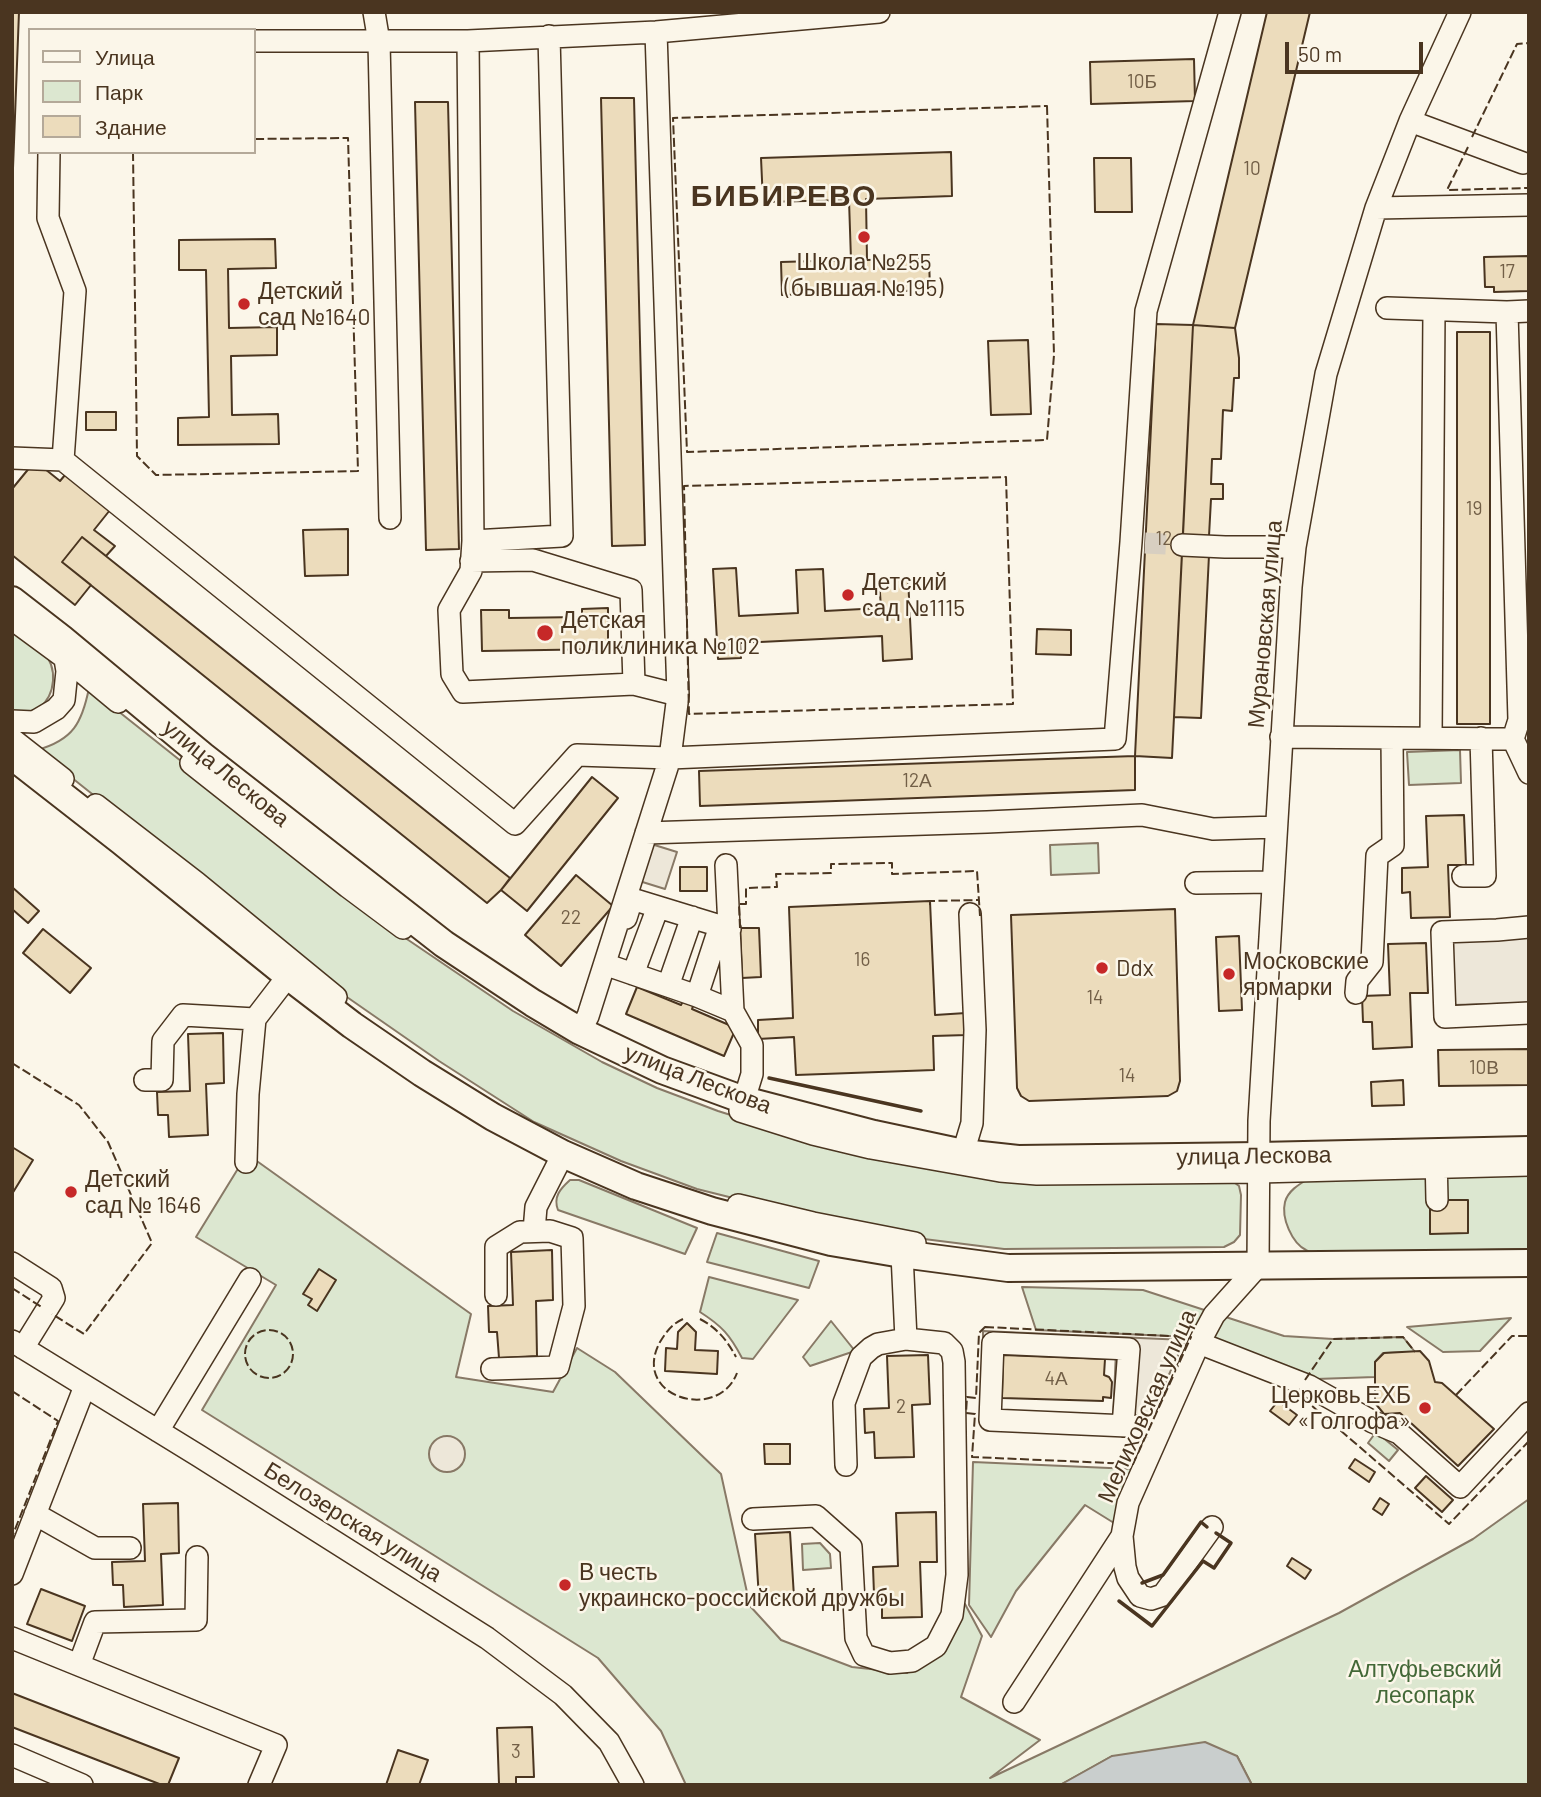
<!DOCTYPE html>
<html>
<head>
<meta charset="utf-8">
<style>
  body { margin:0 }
  #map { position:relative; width:1541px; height:1797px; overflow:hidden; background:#fbf6e9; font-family:Barlow,sans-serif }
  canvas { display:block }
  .frame { position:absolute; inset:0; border:14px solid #4a3520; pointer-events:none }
  .legend { position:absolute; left:28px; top:28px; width:228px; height:126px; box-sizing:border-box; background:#fbf6e9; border:2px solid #b4a999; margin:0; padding:9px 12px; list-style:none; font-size:21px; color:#4a3520 }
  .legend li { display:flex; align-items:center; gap:14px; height:35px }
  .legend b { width:35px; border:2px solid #b4a999 }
  .scale { position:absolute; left:1285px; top:42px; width:138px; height:32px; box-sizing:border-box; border:4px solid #4a3520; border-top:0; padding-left:9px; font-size:21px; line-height:24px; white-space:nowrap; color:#4a3520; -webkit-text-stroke:5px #fbf6e9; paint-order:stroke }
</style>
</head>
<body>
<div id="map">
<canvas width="1541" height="1797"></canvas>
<div class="frame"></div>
<ul class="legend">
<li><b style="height:9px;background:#fbf6e9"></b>Улица</li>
<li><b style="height:19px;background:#dce7d0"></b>Парк</li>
<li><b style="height:19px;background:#ecdcbc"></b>Здание</li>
</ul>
<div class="scale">50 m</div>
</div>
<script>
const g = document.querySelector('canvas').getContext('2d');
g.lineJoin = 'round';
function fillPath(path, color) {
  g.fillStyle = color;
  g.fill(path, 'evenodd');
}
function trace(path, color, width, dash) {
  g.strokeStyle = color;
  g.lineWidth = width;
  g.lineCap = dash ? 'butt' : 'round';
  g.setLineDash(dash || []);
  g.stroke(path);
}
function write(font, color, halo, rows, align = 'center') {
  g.font = font + ' Barlow,sans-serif';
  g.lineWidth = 5;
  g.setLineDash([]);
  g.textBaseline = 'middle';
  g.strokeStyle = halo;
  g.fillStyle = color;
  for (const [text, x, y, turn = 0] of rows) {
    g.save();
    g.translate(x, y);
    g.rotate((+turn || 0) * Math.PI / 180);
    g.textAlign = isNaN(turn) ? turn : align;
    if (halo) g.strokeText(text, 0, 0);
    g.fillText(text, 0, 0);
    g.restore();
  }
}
const green = new Path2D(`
  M12 627C22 635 35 643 43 652 58 667 56 695 39 708 32 714 22 714 12 715Z
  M89 688 395 931 513 1011 602 1062 657 1088 718 1111 797 1136 1231 1180 1239 1186 1241 1195 1240 1235 1234 1242 1224 1247 1004 1249 900 1236 777 1209 697 1189 621 1161 534 1122 439 1061 344 995 37 750C73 740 82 723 89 688Z
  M1460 750 1461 783 1409 785 1407 752Z
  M1098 843 1099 873 1051 875 1050 845Z
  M247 1154 471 1314 456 1377 553 1392 577 1348 615 1372 721 1474 750 1606 781 1640 852 1667 907 1673 965 1604 982 1636 961 1697 1040 1740 990 1778 1339 1613 1473 1539 1529 1499V1785H1252L1237 1756H1112L1060 1785H686L661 1731 598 1658 202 1410 276 1285 196 1237Z
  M1529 1171V1249L1317 1253C1313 1252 1309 1252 1306 1250 1292 1243 1281 1218 1285 1202 1288 1191 1298 1185 1308 1179Z
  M570 1180H579L697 1228 685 1254 558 1210C553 1197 560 1189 570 1180Z
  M717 1233 819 1261 809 1288 707 1262Z
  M709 1277 798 1300 753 1359 742 1358C730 1335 722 1326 700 1312Z
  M1022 1287 1143 1290 1284 1336 1333 1339 1403 1337 1415 1352 1383 1353 1375 1362V1377L1316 1379 1309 1374 1303 1384 1191 1337 1036 1330Z
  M1511 1318 1480 1351 1443 1352 1407 1327Z
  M831 1321 855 1351 810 1366 803 1357Z
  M1376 1432 1398 1450 1389 1461 1368 1443Z
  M973 1462 1132 1469 1114 1523 1085 1505 1016 1591 991 1637 969 1605Z
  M820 1543 830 1554 831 1568 803 1570 802 1544Z`);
fillPath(green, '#dce7d0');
trace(green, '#887966', 2);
const parking = new Path2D(`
  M648 843 677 852 665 889 636 880Z
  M1529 937V1003L1453 1005 1451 939Z
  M983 1331 1185 1340 1147 1422 1113 1420 1116 1351 983 1345Z
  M429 1454a18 18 0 1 1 36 0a18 18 0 1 1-36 0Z`);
fillPath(parking, '#ede7d9');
trace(parking, '#887966', 2);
const water = new Path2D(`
  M1205 1742 1237 1756 1252 1785H1060L1112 1756Z`);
fillPath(water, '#c9cecd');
trace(water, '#887966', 2);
const building = new Path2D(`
  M12 12H19L12 194Z
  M1267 12H1310L1235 328 1193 325Z
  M1194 59 1195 101 1091 104 1090 62Z
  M601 98H634L645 545 612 546Z
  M415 102H448L459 549 426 550Z
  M951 152 952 196 866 199 867 260 929 258 930 290 782 295 781 262 851 260 849 200 763 202 761 158Z
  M1094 158H1131L1132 212H1095Z
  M275 239 276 268 228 269 229 328 277 327V355L231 356 232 415 278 414 279 444 178 445V418L209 417 206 270H179V240Z
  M1529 256V291L1494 292V287H1485L1484 257Z
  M1156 324 1193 325 1172 758 1135 756Z
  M1193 325 1235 328 1239 358V378H1234L1232 411 1223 410 1221 459H1212L1211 484H1223V499H1211L1209 536 1183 535Z
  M1457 332H1490V724H1457Z
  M1028 340 1031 414 991 415 988 341Z
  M86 412H116V430H86Z
  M35 461 60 481 70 469 114 505 94 530 115 546 106 556 82 537 62 562 91 585 75 605 12 555V489Z
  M348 529V575L305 576 303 530Z
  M82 537 510 878 501 890 487 903 62 562Z
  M1182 554 1209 555 1201 718 1174 717Z
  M736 568 739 616 798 613 796 570 823 569 825 611 881 608 879 578 908 577 912 659 883 661 882 636 740 643 741 658 718 659 713 569Z
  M608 608V649L482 651 481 610H509V618L582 617V609Z
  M1037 629 1071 630V655L1036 654Z
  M1135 756V790L700 806 699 771Z
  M592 777 618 798 527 911 501 890Z
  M1464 815 1466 865H1448L1450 917 1411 918 1410 892 1402 893V868L1428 867 1426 816Z
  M680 867H707V891H680Z
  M576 875 613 906 561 966 525 935Z
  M12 887 39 911 28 923 12 909Z
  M930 901 935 1015 966 1013 967 1035 933 1036 934 1070 796 1075 794 1037 758 1039V1020L793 1018 789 907Z
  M1175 909 1180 1081 1177 1091 1168 1096 1029 1101 1021 1096 1017 1088 1011 915Z
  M740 928H759L761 977 742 978Z
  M43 929 91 968 70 993 23 953Z
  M1239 936 1242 1010 1219 1011 1216 937Z
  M1426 943 1428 993H1410L1412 1047 1373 1049 1372 1022H1363L1362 996 1390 995 1388 944Z
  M637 987 681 1005 684 999 694 1003 692 1009 736 1028 724 1056 626 1014Z
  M223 1033 224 1083 206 1084 208 1135 169 1137 168 1115H158L157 1092 190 1091 188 1034Z
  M1529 1049V1085L1439 1086 1438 1050Z
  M1403 1080 1404 1105 1372 1106 1371 1082Z
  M12 1147 33 1160 12 1194Z
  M1430 1200H1468V1233L1430 1234Z
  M552 1250 553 1300 536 1301 537 1356 499 1358 497 1332H489L488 1306 513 1305 511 1252Z
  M319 1269 336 1280 317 1311 308 1305 312 1299 303 1294Z
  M687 1323 696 1332 695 1350 718 1351 717 1374 665 1371 666 1348 677 1349 678 1332Z
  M1420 1351 1429 1361 1435 1382 1442 1383 1494 1429 1458 1466 1400 1413 1384 1414 1375 1403V1362L1384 1353Z
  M928 1355 930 1404 912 1405 914 1457 875 1458 874 1432 865 1433 864 1409 889 1408 887 1356Z
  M1003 1355 1105 1359 1104 1375 1109 1377 1112 1382 1111 1398 1103 1397V1401L1002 1398Z
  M1278 1401 1297 1415 1289 1425 1270 1411Z
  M764 1444H790V1464H765Z
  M1355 1459 1375 1472 1369 1482 1349 1468Z
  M1426 1476 1453 1500 1442 1512 1415 1488Z
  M1380 1498 1389 1504 1382 1515 1373 1509Z
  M178 1503 179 1553 161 1554 163 1605 124 1607 123 1585H113L112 1562 145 1561 143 1504Z
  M936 1512 937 1562H920L922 1617 882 1618V1594H874L873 1567 898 1566 896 1513Z
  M790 1532 794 1597 759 1599 755 1534Z
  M1292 1558 1311 1570 1305 1579 1287 1566Z
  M41 1589 85 1606 72 1641 27 1624Z
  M12 1693 179 1758 168 1785H162L12 1727Z
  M532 1727 534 1777H516V1785H486L499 1784 497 1728Z
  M398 1750 428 1760 419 1785H386Z`);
fillPath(building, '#ecdcbc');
trace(building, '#4a3520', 2);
trace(new Path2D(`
  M1145 543 1182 545`), '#d8cfc1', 21, [21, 10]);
const minor = new Path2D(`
  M374 12 379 42 390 518
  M656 32 678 695
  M254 41H468L656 32 879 12
  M468 41 473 541 471 571 449 610 452 674 463 692 634 684 678 695 670 758 588 1016 580 1031
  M1410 121 1523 163
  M49 152 48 218 75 291 63 460
  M1376 208 1529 205
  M1387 308 1507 312
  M1529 311 1507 312 1519 720 1513 739 1529 773
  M12 458 63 460 515 824 577 755 670 758 1115 739 1131 542 1146 311 1230 12
  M473 541 562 536 549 36
  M1182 545 1225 547H1295
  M471 561 533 560 631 590 634 684
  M12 619 65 658 118 702
  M12 721 34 722 56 709 64 700 67 671 64 653
  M1281 737 1513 739
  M1431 738 1434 310
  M12 739 63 779
  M191 763 348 887 403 928
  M96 805 197 883 336 997
  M646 833 987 822 1142 815 1213 829 1276 827
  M726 865 733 1011 752 1045V1074L744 1100
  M1463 876H1485L1481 738
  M1196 883 1273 882
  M626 918 632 899 730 929
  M1529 927 1497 930 1442 932 1445 1017 1529 1013
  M610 966 697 996 733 1011
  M633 974 658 907
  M668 986 692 917
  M1356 993 1357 981 1372 962 1377 856 1393 845 1392 739
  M697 996 720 926
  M145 1080H162L163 1041 183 1015 255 1019
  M740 1111 813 1134 871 1148 1000 1171 1037 1174 1259 1172 1529 1165
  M963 1153 972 1123 975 1030 970 914
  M1436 1155 1437 1200
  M246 1162 248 1094 255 1019 288 976
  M738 1205 813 1223 915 1243
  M534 1231 536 1207 563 1154
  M12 1263 51 1288 54 1298 23 1348
  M12 1341 199 1456 487 1638 563 1695 609 1742 633 1785
  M1199 1343 1309 1386 1373 1422 1399 1433 1460 1487 1529 1413
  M492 1369 558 1367 574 1306 572 1238 550 1231 520 1232 496 1247V1295
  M1123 1426 1129 1349 993 1343 990 1420 1150 1427 1161 1428
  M158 1431 250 1279
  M846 1465 844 1403 861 1357 871 1348 878 1344 906 1339
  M35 1514 95 1548H130
  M753 1519 816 1516 851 1547 856 1638 864 1655 890 1663 912 1661 936 1646 952 1615 957 1575 954 1362 952 1351 944 1343 906 1339 902 1254
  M1212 1527 1163 1595 1151 1599 1140 1596 1128 1578 1125 1567 1122 1536 1128 1503 1199 1343 1214 1315 1258 1266 1259 1121 1291 587 1295 547 1326 374 1376 208 1410 121 1460 12
  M12 1574 85 1386
  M12 1638 276 1745 259 1785
  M79 1665 95 1622 196 1620 197 1557
  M1014 1702 1122 1536
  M12 1755 82 1785`);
const major = new Path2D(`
  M12 600 61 638 203 756 444 944 533 1003 580 1031 662 1070 744 1100 874 1134 963 1153 1018 1159 1259 1156 1529 1150
  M12 756 121 841 288 976 352 1025 422 1073 493 1117 563 1154 636 1186 712 1211 831 1242 902 1254 1008 1268 1529 1263`);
trace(minor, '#4a3520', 24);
trace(major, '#4a3520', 30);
trace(minor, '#fbf6e9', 21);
trace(major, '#fbf6e9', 26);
trace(new Path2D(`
  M1047 106 1054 355 1047 440 687 452 673 118Z
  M1472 137 1517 44 1529 43
  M1468 147 1447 190 1529 188
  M133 152 137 456 156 475 358 471 348 138 254 139
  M1006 477 1013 704 689 714 684 486Z
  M930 905V901L979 900
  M740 928 739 904H746V888L777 887 776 874 831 873V864L892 863V874L977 871 980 916
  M12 1063 79 1105 108 1142 152 1243 84 1334 52 1314
  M12 1288 43 1308
  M683 1319C672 1324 666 1332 660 1342 630 1397 718 1423 737 1373
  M700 1319C717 1328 727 1340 736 1357
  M985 1327 1191 1337 1133 1464 972 1457 975 1414 966 1413 967 1397 976 1398 979 1333Z
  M245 1354a24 24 0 1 1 48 0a24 24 0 1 1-48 0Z
  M1305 1380 1333 1339 1403 1337 1415 1352
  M1300 1389 1297 1393 1449 1524 1529 1441
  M12 1391 58 1421 12 1537
  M1456 1395 1512 1336H1529`), '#4a3520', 2, [9, 3.5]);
trace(new Path2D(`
  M769 1078 921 1111
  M1142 1583 1163 1575 1201 1522 1207 1527
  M1119 1601 1152 1626 1203 1561 1214 1568 1231 1543 1216 1533`), '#4a3520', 3.5);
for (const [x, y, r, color] of [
  [864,237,7,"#c62828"],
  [244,304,7,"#c62828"],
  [848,595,7,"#c62828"],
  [545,633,9,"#c62828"],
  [1102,968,7,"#c62828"],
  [1229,974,7,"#c62828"],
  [71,1192,7,"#c62828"],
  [1425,1408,7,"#c62828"],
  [565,1585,7,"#c62828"]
]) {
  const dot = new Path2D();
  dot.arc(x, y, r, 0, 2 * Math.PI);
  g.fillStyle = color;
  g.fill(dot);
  trace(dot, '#fbf6e9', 2.5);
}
write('19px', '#725f47', null, [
  ["10Б",1142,82],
  ["10",1252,169],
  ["17",1507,272],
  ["19",1474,509],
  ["12",1164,539],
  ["12А",917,781],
  ["22",571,918],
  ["16",862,960],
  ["14",1095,998],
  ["10В",1484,1068],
  ["14",1127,1076],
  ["4А",1056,1379],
  ["2",901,1407],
  ["3",516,1752]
]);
write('23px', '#4a3520', '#fbf6e9', [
  ["Школа №255",864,262,"center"],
  ["(бывшая №195)",864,288,"center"],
  ["Детский",258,291],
  ["сад №1640",258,317],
  ["Детский",862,582],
  ["сад №1115",862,608],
  ["Детская",561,620],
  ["поликлиника №102",561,646],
  ["Московские",1243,961],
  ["ярмарки",1243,987],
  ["Ddx",1116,968],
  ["Детский",85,1179],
  ["сад № 1646",85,1205],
  ["Церковь ЕХБ",1411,1395,"right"],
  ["«Голгофа»",1411,1421,"right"],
  ["В честь",579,1572],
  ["украинско-российской дружбы",579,1598]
], 'left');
write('23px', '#4a3520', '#fbf6e9', [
  ["Мурановская улица",1265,624,-85],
  ["улица Лескова",226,773,39],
  ["улица Лескова",698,1079,21],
  ["улица Лескова",1254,1156,-1],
  ["Мелиховская улица",1147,1406,-66],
  ["Белозерская улица",353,1522,32]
]);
write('23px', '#436837', '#fbf6e9', [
  ["Алтуфьевский",1425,1669],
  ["лесопарк",1425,1695]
]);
g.letterSpacing = '2px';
write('bold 30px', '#4a3520', '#fbf6e9', [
  ["БИБИРЕВО",784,196]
]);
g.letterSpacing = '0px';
</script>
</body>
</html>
